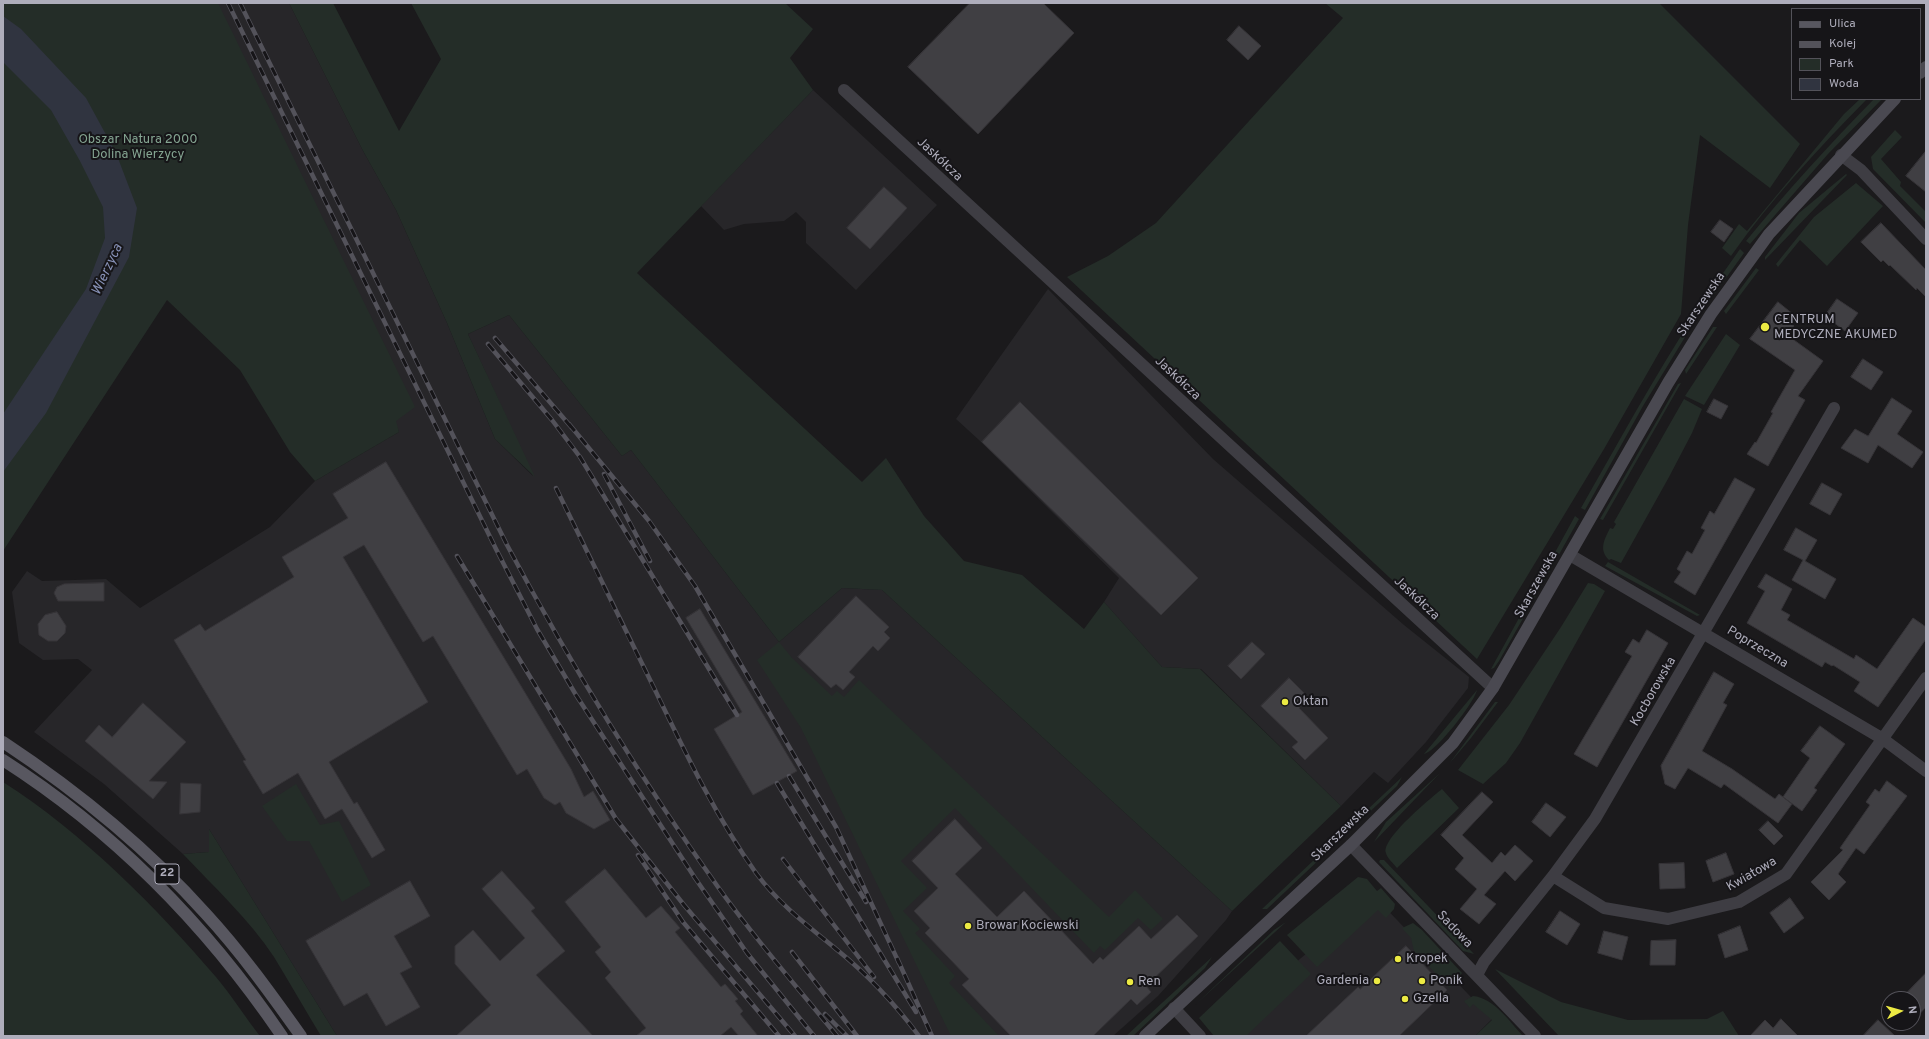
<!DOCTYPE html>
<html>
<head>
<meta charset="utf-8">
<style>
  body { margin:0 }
  #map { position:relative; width:1929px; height:1039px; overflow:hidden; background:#1b1a1c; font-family:Overpass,sans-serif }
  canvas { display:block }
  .frame { position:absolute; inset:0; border:4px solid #aeadbb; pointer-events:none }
  .legend { position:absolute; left:1791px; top:8px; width:130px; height:92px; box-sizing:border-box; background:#161518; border:1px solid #535259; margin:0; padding:5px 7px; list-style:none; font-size:12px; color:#aeadbb }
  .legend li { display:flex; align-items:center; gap:8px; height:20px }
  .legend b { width:20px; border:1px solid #535259 }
  .north { position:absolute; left:1881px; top:991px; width:40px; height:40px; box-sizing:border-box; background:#161518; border:1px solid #535259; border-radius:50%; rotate:84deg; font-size:11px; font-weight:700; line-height:16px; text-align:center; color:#aeadbb }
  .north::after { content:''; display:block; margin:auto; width:14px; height:18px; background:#ecea43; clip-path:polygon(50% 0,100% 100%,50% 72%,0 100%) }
</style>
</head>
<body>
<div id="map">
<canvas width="1929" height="1039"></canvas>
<div class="frame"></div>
<ul class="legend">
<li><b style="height:5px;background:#585760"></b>Ulica</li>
<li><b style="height:5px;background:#53525a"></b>Kolej</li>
<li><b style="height:11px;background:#242d28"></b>Park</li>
<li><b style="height:11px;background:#303440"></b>Woda</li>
</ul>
<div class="north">N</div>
</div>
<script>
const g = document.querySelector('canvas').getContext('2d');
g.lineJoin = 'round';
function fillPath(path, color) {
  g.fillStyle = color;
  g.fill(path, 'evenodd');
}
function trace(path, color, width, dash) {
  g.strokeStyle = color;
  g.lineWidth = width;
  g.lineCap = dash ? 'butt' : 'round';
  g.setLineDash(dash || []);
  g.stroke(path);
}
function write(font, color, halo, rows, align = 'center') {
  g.font = font + ' Overpass,sans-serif';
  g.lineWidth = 4;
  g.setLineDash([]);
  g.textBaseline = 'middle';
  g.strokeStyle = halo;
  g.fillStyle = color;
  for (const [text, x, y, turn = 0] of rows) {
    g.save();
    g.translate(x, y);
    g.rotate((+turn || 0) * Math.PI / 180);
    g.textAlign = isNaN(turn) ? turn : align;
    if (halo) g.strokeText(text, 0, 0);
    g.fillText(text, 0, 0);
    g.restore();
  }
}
fillPath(new Path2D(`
  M205 3H289L362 149 396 210 447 323 495 439 533 476 468 334 509 315 622 456 631 450 779 642 842 588 882 590 1232 911 1226 920 1158 996 1113 1036H337L209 829V852L183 854 104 784 34 732 92 670 78 659 43 660 19 643 12 592 27 571 42 581 106 579 140 608 270 527 315 481 399 432Z
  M813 90 937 205 856 290 806 243V222L796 212 784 221 744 224 724 230 701 206Z
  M1048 289 1213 459 1404 625 1469 677 1468 688 1426 742 1388 783 1374 772 1341 806 1201 669 1162 667 1104 602 1119 578 979 440 956 419Z
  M1374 896 1492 1019 1475 1036H1218L1214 1032Z`), '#272629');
fillPath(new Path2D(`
  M3 3H218L415 407 396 421 399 432 315 481 290 452 240 370 167 300 3 551Z
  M289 3H333L399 131 441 59 411 3H785L813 29 790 58 813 90 637 273 862 482 886 458 924 516 964 561 1022 575 1084 629 1104 602 1162 667 1200 669 1341 806 1232 911 882 590 842 588 779 642 792 658 832 696 837 691 844 697 859 680 1109 917 1135 890 1163 919 1151 930 1138 918 1105 950 1100 946 1094 953 955 808 901 861 927 888 903 911 920 929 915 933 955 976 949 983 999 1036H951L801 728 757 660 779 642 631 450 622 456 509 315 468 334 535 477 495 439 447 323 396 210 362 149Z
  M1325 3H1659L1800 144 1770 188 1700 135 1688 225 1681 314 1604 449 1477 659 1067 277 1108 256 1156 223 1343 18Z
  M1860 99H1867C1819 148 1770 200 1731 256L1722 248 1739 224 1747 231 1844 114Z
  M1874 99H1882L1828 154 1750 244 1746 241C1787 191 1829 145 1874 99Z
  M1895 130 1902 137 1881 159 1901 182 1900 186 1926 212V223L1873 169 1871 157Z
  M1846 174 1847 175 1765 260V257L1799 213Z
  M1856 183 1883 206 1827 266 1800 240 1778 267 1776 264 1814 217Z
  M1740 249 1744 253 1708 303 1703 305 1702 303Z
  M1756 268 1759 270 1726 314 1724 311Z
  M1695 314 1696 319 1643 406 1585 510 1581 508C1618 443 1654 377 1695 314Z
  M1713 327H1717L1686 374 1685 370Z
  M1726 334 1740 345 1704 405 1685 396Z
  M1681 383 1603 520 1600 519 1678 384Z
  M1684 399 1702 409 1692 433 1669 477 1621 563 1611 559 1609 560C1598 549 1605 539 1610 528L1613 529 1616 524 1614 522Z
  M1575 516 1579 519 1499 661 1494 668 1491 669Z
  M1608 562 1700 615 1697 616 1605 566Z
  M1588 583 1594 584 1605 591 1520 743 1506 763 1483 784 1458 770 1509 705 1561 627Z
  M1477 690C1474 703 1436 752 1424 754Z
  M1495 702H1498L1471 738 1449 764Z
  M1440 773 1374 842 1386 822Z
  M1402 777 1397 786 1267 909H1262Z
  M3 782C83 833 155 906 216 977 232 996 245 1017 260 1036H3Z
  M296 784 320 825 339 821 371 885 342 902 309 841H287L262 806Z
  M1442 789 1459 808 1397 868C1394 864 1387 858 1386 853 1381 839 1431 798 1442 789Z
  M209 829 337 1036H321C305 1010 290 983 274 957 249 919 214 887 183 854L209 852Z
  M1380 860H1384L1474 954 1463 951 1379 862Z
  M1358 877 1367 879 1377 891 1381 888 1395 904 1394 909 1386 918 1378 910 1317 967 1287 935Z
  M1286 922 1195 1005 1274 930Z
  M1413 923 1422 930 1462 973 1450 988 1414 951 1411 938 1402 928Z
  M1280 941 1311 974 1246 1036H1214L1199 1018Z
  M1212 957 1205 968 1133 1036H1126Z
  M1495 969 1561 1002 1628 1020 1707 1019 1723 1011 1739 1036H1559Z
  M1473 996C1494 998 1509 1021 1523 1036H1475L1492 1020 1473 1004 1470 1008 1464 1001Z`), '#242d28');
fillPath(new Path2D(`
  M3 16 21 29 86 98 116 153 137 208 129 257 46 413 3 472V414L86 289 105 238 103 207 80 161 51 110 3 62Z`), '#303440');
const building = new Path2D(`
  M970 3H1043L1074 33 978 134 908 67Z
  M1239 26 1261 46 1248 60 1227 40Z
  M1926 151V192L1906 176Z
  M884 187 907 208 870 249 847 228Z
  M1720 220 1733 229 1724 242 1711 232Z
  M1881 223 1926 270V297L1917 288 1916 290 1890 265 1889 266 1883 260 1881 262 1861 242Z
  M1837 299 1858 313 1845 331 1825 316Z
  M1778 302 1794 315 1789 322 1794 326 1787 335 1823 361 1798 396 1805 400 1768 466 1747 454 1755 442 1756 443 1773 413 1771 412 1795 370 1750 339Z
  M1863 359 1883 372 1871 390 1851 377Z
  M1892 398 1912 411 1897 434 1923 452 1912 468 1878 445 1868 463 1841 448 1855 429 1868 436Z
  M1714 399 1728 406 1721 419 1707 412Z
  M1020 402 1198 578 1161 615 982 442Z
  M386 462 571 769 584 797 593 791 610 820 594 829 566 813 560 802 555 805 544 798 527 769 517 775 433 636 423 642 364 545 343 557 428 702 329 762 354 804 357 802 385 850 372 858 342 809 325 819 298 773 263 794 243 761 246 760 174 640 200 624 205 631 294 577 282 557 348 518 333 494Z
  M1735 478 1755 489 1695 595 1674 582 1681 572 1677 569 1687 551 1692 554 1705 530 1701 528 1710 511 1714 514Z
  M1822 483 1842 494 1830 515 1810 504Z
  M1796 528 1817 540 1805 561 1836 579 1825 599 1792 580 1803 560 1784 550Z
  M1766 574 1792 589 1781 610 1790 615 1787 620 1854 659 1856 655 1877 669 1913 618 1926 627V639L1878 707 1854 691 1860 682 1833 665 1832 666 1825 662 1822 667 1747 623 1765 591 1758 587Z
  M104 583V601H58L54 593 57 587 64 584Z
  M856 596 889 627 884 632 890 638 878 651 873 646 849 672 855 677 843 690 836 684 831 688 798 657Z
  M700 609 797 771 753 795 714 729 742 712 686 618Z
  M57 612 66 626 65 633 57 641H48L39 635 38 624 45 615Z
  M1647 630 1668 643 1597 767 1574 754 1632 656 1625 652 1633 639 1639 643Z
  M1252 642 1265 654 1241 679 1228 666Z
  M1714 672 1734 684 1723 703 1727 705 1702 751 1732 769 1775 799 1779 794 1792 804 1778 823 1724 784 1721 788 1688 768 1675 789 1665 784 1661 766Z
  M1289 678 1309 698 1299 708 1328 738 1305 760 1292 747 1298 742 1261 706Z
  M143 703 186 742 149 781 167 782 153 799 85 741 99 725 112 737Z
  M1820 726 1845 744 1814 788 1817 790 1802 811 1783 797 1810 758 1801 751Z
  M1887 781 1907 796 1864 854 1856 848 1838 874 1846 882 1829 900 1811 882 1843 850 1840 848 1870 805 1866 802 1875 789 1879 792Z
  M181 783 201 784 200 812 180 814Z
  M1482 792 1493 802 1462 835 1492 863 1501 852 1505 856 1515 845 1533 861 1515 881 1505 871 1484 895 1496 904 1479 924 1460 909 1477 889 1455 869 1464 858 1441 835Z
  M1546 803 1566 817 1550 837 1532 822Z
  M955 819 982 848 955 874 997 917 1024 891 1093 964 1100 957 1103 960 1139 926 1151 939 1177 915 1198 936 1146 986 1151 992 1137 1005 1131 999 1093 1036H1011L962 985 969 979 925 933 930 928 914 911 938 888 912 861Z
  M1768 821 1783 836 1774 845 1759 830Z
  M1726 853 1734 874 1713 882 1706 861Z
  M1684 863 1685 888 1660 889 1659 864Z
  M605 869 646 918 661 906 680 928 675 932 721 987 725 984 738 999 735 1001 743 1011 740 1014 758 1036H739L731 1027 720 1036H636L646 1028 605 978 611 972 595 952 601 947 565 902Z
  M502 871 535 908 531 911 565 951 536 975 593 1036H456L491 1005 455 964V946L473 930 500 961 525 938 482 889Z
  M410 881 430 916 394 936 412 967 400 973 420 1007 386 1026 367 993 344 1006 306 941Z
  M1790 898 1804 918 1784 933 1770 913Z
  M1560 911 1580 924 1567 945 1546 932Z
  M1740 926 1748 950 1725 958 1718 935Z
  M1604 931 1628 937 1622 960 1598 953Z
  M1676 940 1675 965H1650L1651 941Z
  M1406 946 1447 990 1399 1036H1306L1358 987 1360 989Z
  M1926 973V1007L1913 1021V999H1901Z
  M1781 1019 1798 1036H1750L1765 1020 1773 1028Z
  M1878 1020 1895 1036H1863Z`);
fillPath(building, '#403f43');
trace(building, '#363438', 1);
trace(new Path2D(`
  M844 90 1493 688
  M1841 155 1861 170 1926 239
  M1570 555 1883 739 1926 771
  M1351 845 1535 1036
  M1553 876 1604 908 1668 919 1739 902 1786 874 1926 678
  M1477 975 1484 962 1553 876 1595 819 1834 408
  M1174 1008 1200 1036`), '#3e3d43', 12);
trace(new Path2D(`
  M1920 73 1926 67
  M1145 1036 1351 845 1453 743 1493 688 1668 383 1711 314 1769 234 1895 99`), '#4a4951', 12);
trace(new Path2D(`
  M3 742C77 791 147 848 206 914 241 952 271 994 301 1036
  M3 760C114 831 208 927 282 1036`), '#585760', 12);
const rail = new Path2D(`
  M228 3 496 549 537 629 576 695 695 878 747 953 814 1036
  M240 3 507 545C570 663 640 778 718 887 755 939 797 987 837 1036
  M495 338 572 428
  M488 344 552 420 580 457 737 715
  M569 424 649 521 695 586 836 827 899 963
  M604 474 650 561
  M556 488C589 556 622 624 656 692 686 754 716 817 756 873 778 903 808 926 836 949 867 974 895 1004 919 1036
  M457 556 616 819 684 905 795 1036
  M789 776 866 902
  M777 783 916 1012
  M638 855 683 922 779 1036
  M783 859 874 977
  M792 952 857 1036
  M897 958 932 1036
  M825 1014 847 1036`);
trace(rail, '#53525a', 4.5);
trace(rail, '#161518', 3, [9]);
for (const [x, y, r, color] of [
  [1765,327,5,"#ecea43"],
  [1285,702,4,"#ecea43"],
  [968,926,4,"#ecea43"],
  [1398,959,4,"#ecea43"],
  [1377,981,4,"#ecea43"],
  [1422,981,4,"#ecea43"],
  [1130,982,4,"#ecea43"],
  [1405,999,4,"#ecea43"]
]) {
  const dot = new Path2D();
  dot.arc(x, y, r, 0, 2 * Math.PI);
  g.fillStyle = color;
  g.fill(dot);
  trace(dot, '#161518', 1.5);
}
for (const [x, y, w] of [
  [167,874,24]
]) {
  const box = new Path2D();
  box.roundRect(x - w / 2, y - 10, w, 20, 3);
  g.fillStyle = '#161518';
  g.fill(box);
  trace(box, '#aeadbb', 1);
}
write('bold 12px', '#aeadbb', null, [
  ["22",167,874]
]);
write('13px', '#85a592', '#161518', [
  ["Obszar Natura 2000",138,140],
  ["Dolina Wierzycy",138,155]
]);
write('13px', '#aeadbb', '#161518', [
  ["Jaskółcza",939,160,43],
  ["Skarszewska",1702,305,-56],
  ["Jaskółcza",1177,379,43],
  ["Skarszewska",1537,585,-61],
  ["Jaskółcza",1416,599,43],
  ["Poprzeczna",1757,648,31],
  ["Kocborowska",1654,692,-60],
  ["Skarszewska",1341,834,-44],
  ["Kwiatowa",1752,875,-30],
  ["Sadowa",1454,930,46]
]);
write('13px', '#aeadbb', '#161518', [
  ["CENTRUM",1774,320],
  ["MEDYCZNE AKUMED",1774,335],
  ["Oktan",1293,702],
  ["Browar Kociewski",976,926],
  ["Kropek",1406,959],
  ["Gardenia",1369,981,"right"],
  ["Ponik",1430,981],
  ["Ren",1138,982],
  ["Gzella",1413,999]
], 'left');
write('italic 14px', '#8690b5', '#161518', [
  ["Wierzyca",108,270,-65]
]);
</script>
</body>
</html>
